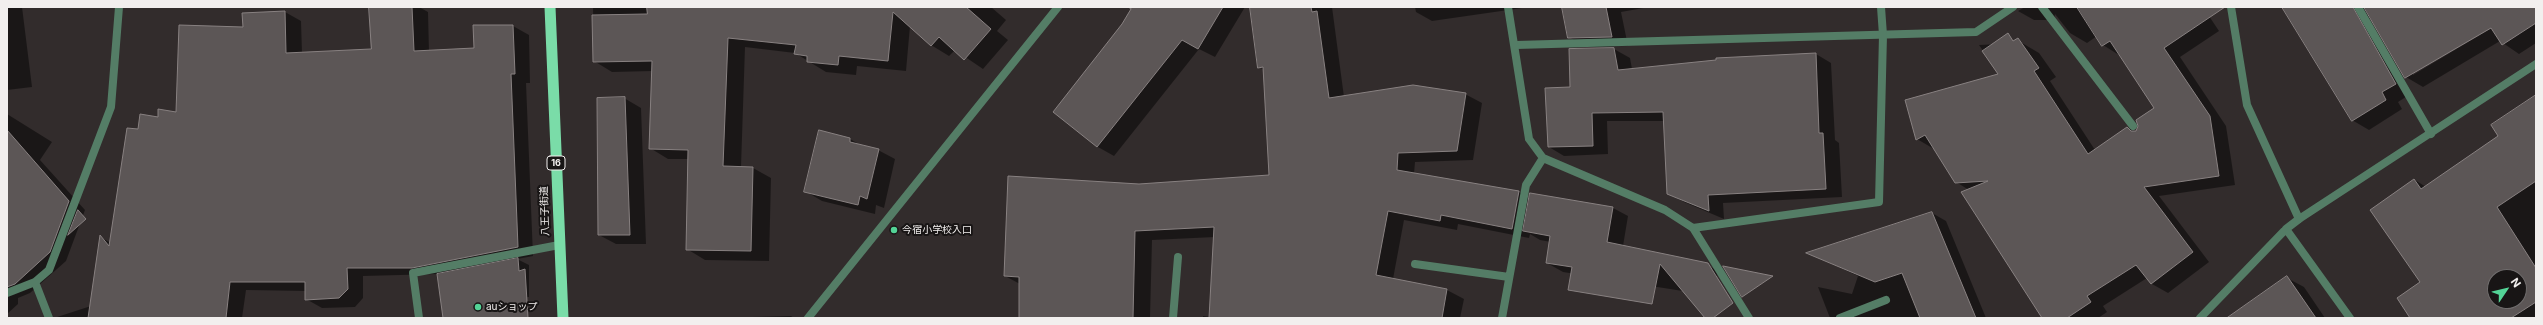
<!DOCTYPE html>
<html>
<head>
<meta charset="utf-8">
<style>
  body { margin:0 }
  #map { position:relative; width:2543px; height:325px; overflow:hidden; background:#322c2c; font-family:Inter,sans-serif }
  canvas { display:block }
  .frame { position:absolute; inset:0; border:8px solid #f2efee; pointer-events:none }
  .north { position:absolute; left:2487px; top:269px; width:40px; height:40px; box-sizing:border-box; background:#181515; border:1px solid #6f6c6c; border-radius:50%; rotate:55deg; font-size:11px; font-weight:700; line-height:16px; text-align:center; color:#f2efee }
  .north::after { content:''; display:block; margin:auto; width:14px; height:18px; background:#53d396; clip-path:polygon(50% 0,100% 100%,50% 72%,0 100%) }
</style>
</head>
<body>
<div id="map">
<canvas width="2543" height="325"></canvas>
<div class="frame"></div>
<div class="north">N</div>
</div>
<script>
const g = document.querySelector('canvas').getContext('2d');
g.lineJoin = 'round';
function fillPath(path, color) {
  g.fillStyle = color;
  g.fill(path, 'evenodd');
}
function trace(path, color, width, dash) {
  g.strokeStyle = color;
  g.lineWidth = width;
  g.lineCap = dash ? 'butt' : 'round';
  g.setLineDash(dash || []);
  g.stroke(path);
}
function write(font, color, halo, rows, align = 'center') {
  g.font = font + ' Inter,"Noto Sans JP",sans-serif';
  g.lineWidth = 4;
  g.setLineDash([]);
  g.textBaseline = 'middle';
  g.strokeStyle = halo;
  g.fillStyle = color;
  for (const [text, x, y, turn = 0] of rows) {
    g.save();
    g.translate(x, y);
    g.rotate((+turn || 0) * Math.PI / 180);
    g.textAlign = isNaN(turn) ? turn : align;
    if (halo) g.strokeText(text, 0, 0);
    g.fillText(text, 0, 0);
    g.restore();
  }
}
fillPath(new Path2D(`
  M7 7H22L32 87 7 90Z
  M370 7H419L428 12 429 52 475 49 474 26H513L529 35 530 83H526L533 256 517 259 529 265V297L451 300 438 274 363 276V298L355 307 322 308 306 299V291L246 290 242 318H54L91 306 100 237 111 243 138 130 159 118 177 113 244 28 243 14 285 12 301 21 302 53 372 50Z
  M593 7H991L1006 20 997 31 1008 40 983 69 955 50 949 56 931 45 910 26 906 71 857 66 856 75 826 72 795 53 745 47 741 167 753 168 771 178 769 261 705 260 687 249 689 159H668L650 148 653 71 612 72 594 61Z
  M1133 7H1245L1215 57 1199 49 1114 156 1098 147 1054 111 1123 24Z
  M1251 7H1332L1344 97 1465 94 1482 103 1473 160 1415 162 1414 174 1519 192 1530 198 1613 208 1628 216 1623 246 1703 263 1718 271 1714 296 1563 272 1547 263 1551 242 1540 240 1530 234 1529 238 1458 224 1457 230 1404 220 1393 279 1447 290 1464 299 1460 318H1290L1270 176 1264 70 1259 67Z
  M1415 7H1529L1432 21 1416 12Z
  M1563 7H1649L1621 12 1628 46 1586 47 1569 37Z
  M2025 7H2203L2219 31 2180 57 2226 126 2235 185 2159 196 2209 262 2168 293 2152 284 2147 278 2103 306 2107 312 2098 318H2043L1969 190 1956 182 1934 149 1917 139 2000 75 1979 45 2022 43 2039 53 2056 77 2050 81 2095 150 2127 128 2137 131 2155 108 2119 55 2103 45 2097 36 2087 43 2070 33 2055 14 2054 20H2034L2018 11Z
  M2283 7H2536V43L2519 54 2500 41 2423 87 2406 77 2371 16 2370 20 2412 93 2398 102 2402 109 2369 130 2352 120ZM2494 24 2495 26 2413 75V72Z
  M1614 49 1630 58 1632 69 1816 54 1831 63 1835 140 1839 143 1842 197 1723 203 1724 219 1684 202 1668 193 1665 121H1607L1608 154 1564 156 1549 147 1571 88Z
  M2536 96V318H2411L2422 282 2415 180 2426 187 2500 137ZM2495 277H2519V301H2495Z
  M624 98 641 108 646 244H616L599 235Z
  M7 114 52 142 40 160 85 210 66 261 30 293 18 298V304L7 314Z
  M850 139 862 146 878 150 895 159 884 208 876 205 875 214 822 201 805 191Z
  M1247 178 1259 318H1203V316L1210 317 1215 237 1152 240 1150 318H1020V284L1005 276 1139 185Z
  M1932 213 1946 221 1986 318H1830L1818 287 1852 294 1858 276 1808 253Z
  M2287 278 2304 287 2325 318H2255Z
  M791 316 794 318H713Z`), '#0007');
const building = new Path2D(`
  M369 7H412L414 51 474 48 473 25H513L515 74H511L518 247 412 268H347L348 289 339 298 305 300V282H230L226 318H88L100 235 109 246 127 128 138 129 140 114 158 117V109L176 112 179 25 243 27 242 13 285 11 286 53 371 49Z
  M647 7H966L991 29 964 60 939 37 931 46 893 12 888 61 839 56 838 65 807 62V56L794 54 796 45 728 38 723 166 753 167 751 251 686 250 688 150 649 149 652 61 593 62 592 15 647 14Z
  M1128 7H1223L1198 49 1182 40 1097 147 1053 112 1122 24 1131 9Z
  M1250 7H1311L1312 12 1317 11 1329 98 1413 85 1466 93 1457 151 1398 153 1397 170 1519 191 1512 229 1441 215 1440 221 1388 211 1376 275 1447 289 1442 318H1209L1214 227 1135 231 1133 318H1019V277L1004 276 1008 176 1139 184 1269 175 1263 67 1258 68Z
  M1562 7H1606L1612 37 1568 38Z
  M2077 7H2225L2164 48 2210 116 2219 176 2144 187 2193 252 2151 284 2136 265 2087 296 2091 302 2067 318H2042L1961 192 1988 181 1955 183 1925 135 1916 140 1905 100 1998 74 1982 51 2008 33 2013 41 2018 38 2039 68 2034 71 2088 154 2127 127 2131 131H2136L2138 126 2136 120 2154 108 2110 41 2102 46Z
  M2282 7H2353L2396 84 2382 92 2386 100 2352 121Z
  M2364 7H2536V23L2502 45 2491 28 2405 78Z
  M1614 48 1618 70 1716 60V58L1816 53 1819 133H1823L1826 189 1708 195 1709 211 1667 194 1663 112 1592 113 1593 146 1548 147 1545 88 1570 87 1569 49Z
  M2536 95V181L2497 207 2536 268V302L2511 318H2410L2397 298 2420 282 2370 210 2414 179 2421 189 2498 136 2491 125ZM2495 277H2519V301H2495Z
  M625 97 630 235H598L597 98Z
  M7 130 69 201 50 252 15 284 7 287Z
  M819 130 850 138V142L879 149 867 199 860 196 858 205 804 192Z
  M1530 193 1613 207 1607 242 1708 263 1733 303 1713 318H1705L1660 264 1652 304 1568 290 1572 267 1546 263 1550 236 1523 231Z
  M78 210 86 219 68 235Z
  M1932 212 1976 318H1920L1902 273 1875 282 1806 253Z
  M518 258 519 271 525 269 528 318H443L437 274Z
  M1723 266 1773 276 1742 297Z
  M2287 276 2316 318H2227Z`);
fillPath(building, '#5c5656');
trace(building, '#888181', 1);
trace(new Path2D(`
  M2042 7 2133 126
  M2231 7 2247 105 2299 219
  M2358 7 2431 134
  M1516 45 1976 32 2013 7
  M1840 318 1886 300`), '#547d66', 8);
trace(new Path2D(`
  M1508 7 1529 139 1543 158 1665 210 1693 228 1749 318
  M1693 228 1879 202 1883 35 1881 7
  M2286 229 2350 318
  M1415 264 1509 277
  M35 282 49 318
  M7 293 35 282 49 270 111 107 119 7
  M419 318 413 273 559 245
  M1173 318 1178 257
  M1502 318 1526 185 1543 158
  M2200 318 2286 229 2299 219 2536 64`), '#547d66', 8);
trace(new Path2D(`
  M808 318 1058 7`), '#547d66', 8);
trace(new Path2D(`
  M550 7 563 318`), '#7adca8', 11);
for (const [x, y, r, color] of [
  [894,230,4,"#53d396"],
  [478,307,4,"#53d396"]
]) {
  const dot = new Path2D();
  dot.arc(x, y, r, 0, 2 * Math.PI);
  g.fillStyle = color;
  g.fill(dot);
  trace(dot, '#181515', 1.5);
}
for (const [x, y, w] of [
  [556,163,18]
]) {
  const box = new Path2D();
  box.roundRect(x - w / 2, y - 7, w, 14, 3);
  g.fillStyle = '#181515';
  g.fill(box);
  trace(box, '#f2efee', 1);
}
write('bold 9px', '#f2efee', null, [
  ["16",556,163]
]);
write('10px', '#f2efee', '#181515', [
  ["八王子街道",545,211,-92]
]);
write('10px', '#f2efee', '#181515', [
  ["今宿小学校入口",902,230],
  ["auショップ",486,307]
], 'left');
</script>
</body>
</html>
